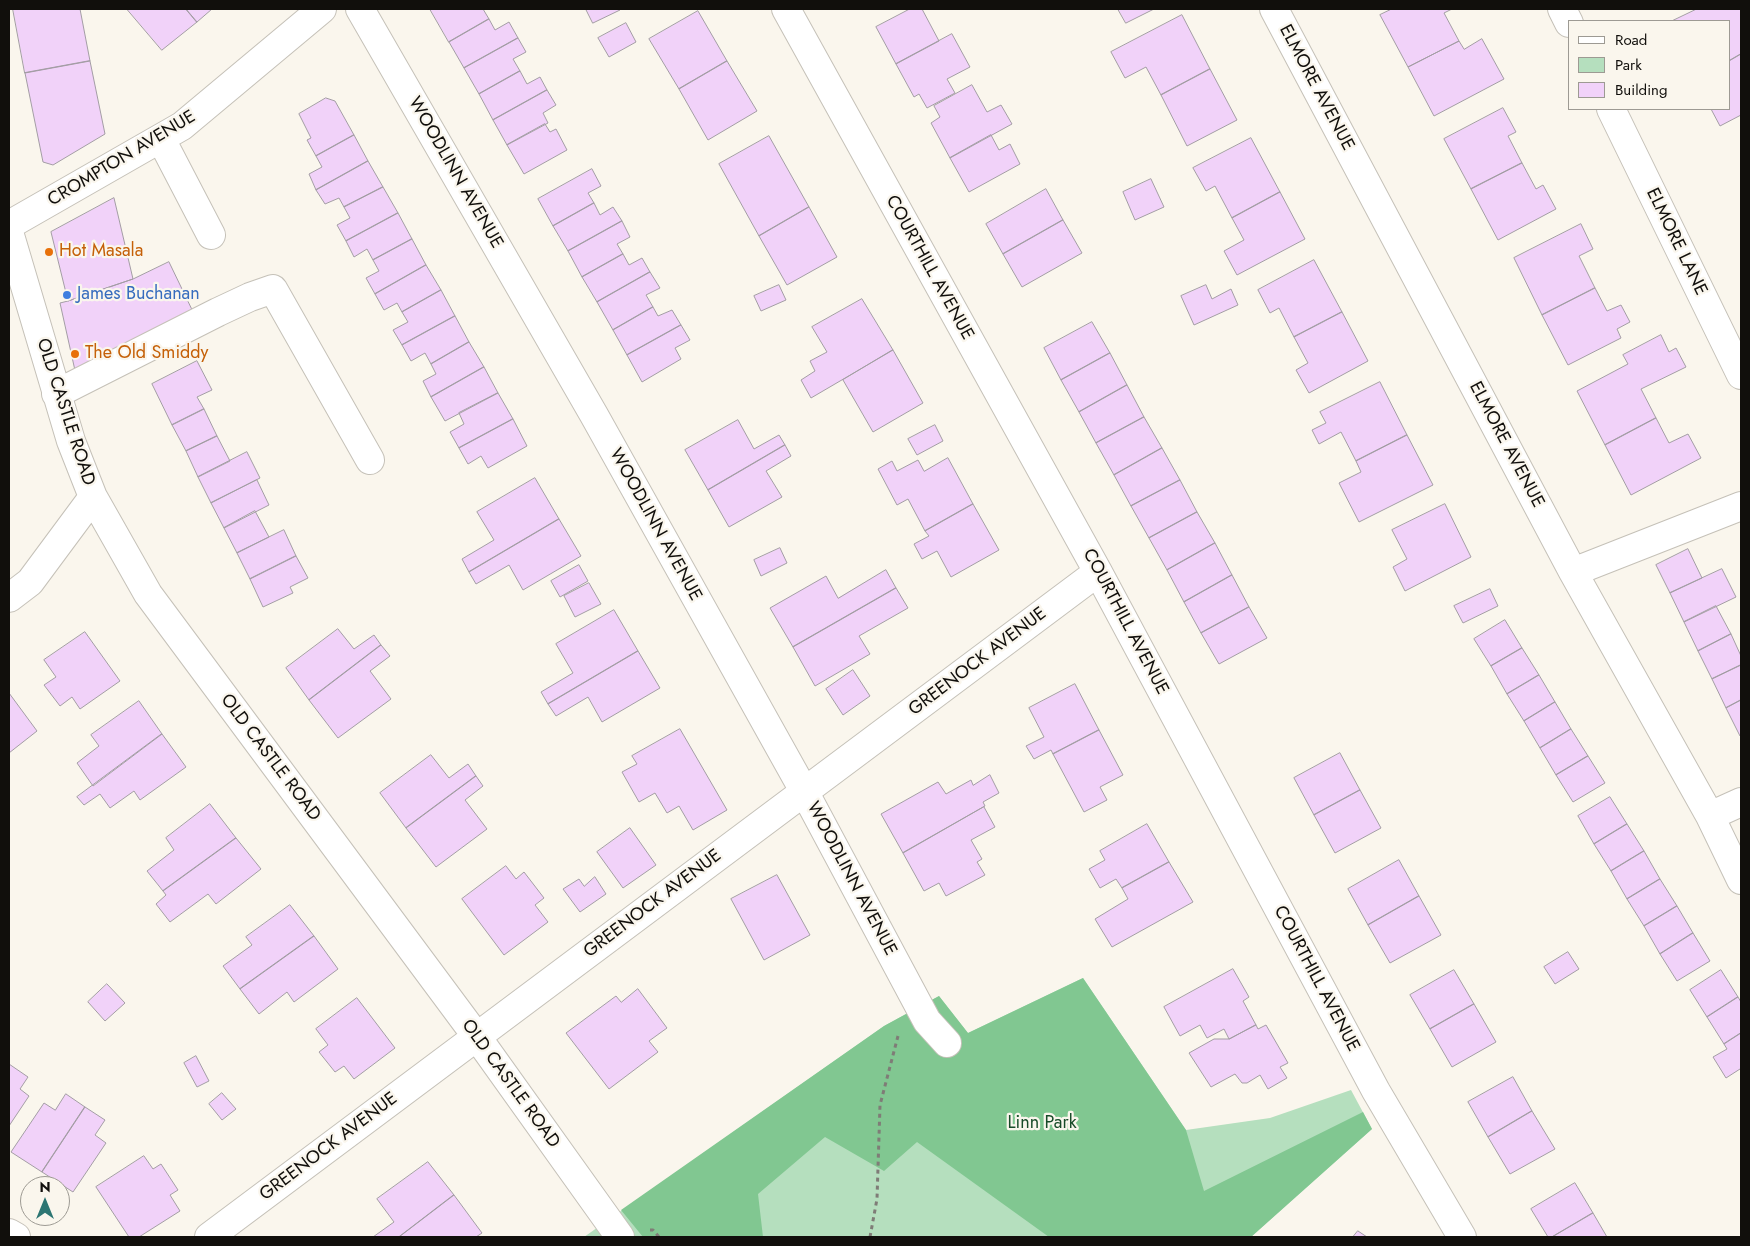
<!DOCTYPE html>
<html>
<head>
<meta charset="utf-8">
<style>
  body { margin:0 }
  #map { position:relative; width:1750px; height:1246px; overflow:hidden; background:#faf6ed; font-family:Jost,sans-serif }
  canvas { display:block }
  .frame { position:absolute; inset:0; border:10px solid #110f0c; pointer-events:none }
  .legend { position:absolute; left:1568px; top:20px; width:162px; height:90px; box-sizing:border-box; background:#faf6ed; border:1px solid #9d9a93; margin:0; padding:6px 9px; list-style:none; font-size:15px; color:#110f0c }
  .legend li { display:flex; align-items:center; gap:10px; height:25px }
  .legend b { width:25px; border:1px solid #9d9a93 }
  .north { position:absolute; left:20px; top:1176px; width:50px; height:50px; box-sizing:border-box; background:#faf6ed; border:1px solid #9d9a93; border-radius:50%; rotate:0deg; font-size:14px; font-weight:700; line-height:20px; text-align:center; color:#110f0c }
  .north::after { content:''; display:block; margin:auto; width:18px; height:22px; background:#2d7673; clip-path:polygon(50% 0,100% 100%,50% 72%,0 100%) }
</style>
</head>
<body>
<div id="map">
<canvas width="1750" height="1246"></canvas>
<div class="frame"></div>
<ul class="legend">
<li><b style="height:6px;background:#fff"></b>Road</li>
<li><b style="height:14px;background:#b5dfbe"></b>Park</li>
<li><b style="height:14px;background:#f1d2f9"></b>Building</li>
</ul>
<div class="north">N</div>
</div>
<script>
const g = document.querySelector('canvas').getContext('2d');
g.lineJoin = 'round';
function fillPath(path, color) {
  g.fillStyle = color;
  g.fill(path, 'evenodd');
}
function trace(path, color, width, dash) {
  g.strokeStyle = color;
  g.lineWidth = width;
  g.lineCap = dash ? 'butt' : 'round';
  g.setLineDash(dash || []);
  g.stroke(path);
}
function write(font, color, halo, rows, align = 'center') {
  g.font = font + ' Jost,sans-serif';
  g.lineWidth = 4.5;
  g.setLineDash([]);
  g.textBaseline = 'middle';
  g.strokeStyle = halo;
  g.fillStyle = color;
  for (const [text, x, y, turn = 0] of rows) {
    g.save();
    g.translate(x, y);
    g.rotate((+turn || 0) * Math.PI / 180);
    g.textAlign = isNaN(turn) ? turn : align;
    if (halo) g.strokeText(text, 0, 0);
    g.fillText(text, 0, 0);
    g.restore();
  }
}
fillPath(new Path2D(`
  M1083 978 1186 1130 1270 1118 1351 1090 1372 1129 1251 1237H584L884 1026 939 996 968 1033Z`), '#b5dfbe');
fillPath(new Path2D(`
  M1083 978 1186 1130 1204 1191 1363 1112 1372 1129 1251 1237H1049L917 1142 884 1171 825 1137 758 1194 763 1237H643L621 1210 884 1026 939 996 968 1033Z`), '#81c791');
const building = new Path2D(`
  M13 9H80L90 61 25 73Z
  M127 9H186L197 22 162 50Z
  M186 9H212L197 22Z
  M430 9H483L489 19 449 42Z
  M586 9H620V10L593 23Z
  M910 9H922L939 41 896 64 876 27Z
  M1118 9H1154L1126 23Z
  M1392 9H1452L1444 13 1459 41 1408 67 1380 15Z
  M1697 9H1741V54L1729 61V21H1672Z
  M698 11 727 61 679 89 649 39Z
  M1182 15 1210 69 1161 95 1146 67 1125 78 1111 52Z
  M489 19 495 30 509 22 518 38 464 68 449 42Z
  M626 23 636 42 609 57 598 38Z
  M952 34 970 67 947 79 955 93 927 108 919 94 914 97 896 64Z
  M518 38 526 52 513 59 520 71 479 94 464 68Z
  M1482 39 1504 79 1434 116 1408 67 1459 41 1464 49Z
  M1741 54V115L1720 126 1711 109H1729V61Z
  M90 61 105 134 53 165 43 162 25 73Z
  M727 61 757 111 708 140 679 89Z
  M1210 69 1237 120 1187 146 1161 95Z
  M520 71 527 84 540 77 547 90 493 120 479 94Z
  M972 85 987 112 1001 105 1012 124 950 158 931 123 940 117 934 106Z
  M547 90 556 105 543 113 548 123 507 145 493 120Z
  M326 98 335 101 354 135 316 156 307 140 311 138 299 114Z
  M1503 108 1516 132 1508 136 1522 163 1471 189 1444 139Z
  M545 124 550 132 556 129 567 150 524 174 507 145Z
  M354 135 368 161 316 190 309 174 322 167 316 156Z
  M991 135 999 150 1010 144 1020 164 969 192 950 158Z
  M769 136 809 207 759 236 719 164Z
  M1251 138 1280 192 1232 218 1215 186 1206 191 1193 168Z
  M368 161 383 187 344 207 339 198 325 204 316 190Z
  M1522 163 1536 189 1543 185 1556 209 1498 240 1471 189Z
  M592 169 601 186 588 193 594 203 553 226 538 199Z
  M1151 179 1164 207 1135 220 1123 192Z
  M383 187 398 213 346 241 337 225 350 218 344 207Z
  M1046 189 1063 220 1003 254 986 224Z
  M1280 192 1305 239 1237 275 1224 251 1244 240 1232 218Z
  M114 198 133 279 68 301 51 232Z
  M594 203 600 215 613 207 622 221 568 251 553 226Z
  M809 207 837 257 787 285 759 236Z
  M398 213 412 239 373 260 367 249 354 257 346 241Z
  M1063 220 1082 253 1022 287 1003 254Z
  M622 221 630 237 617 244 623 254 582 277 568 251Z
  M1581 224 1593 249 1579 256 1595 288 1542 315 1514 258Z
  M412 239 426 265 375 294 366 278 379 271 373 260Z
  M623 254 629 265 642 258 650 272 597 302 582 277Z
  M1314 260 1342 312 1294 337 1279 308 1270 313 1258 290Z
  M169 262 196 318 76 375 60 303 68 301 133 279Z
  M426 265 441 290 402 312 397 303 384 310 375 294Z
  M650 272 660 288 646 295 653 307 613 330 597 302Z
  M779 285 786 300 761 311 754 296Z
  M1206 285 1212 299 1231 289 1238 305 1194 325 1181 296Z
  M1595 288 1607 311 1621 305 1630 322 1617 329 1621 338 1568 365 1542 315Z
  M441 290 455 316 402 345 393 330 408 322 402 312Z
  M862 299 893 350 811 398 801 380 815 371 810 361 827 352 812 327Z
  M653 307 658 316 672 310 681 325 627 355 613 330Z
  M1342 312 1368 361 1309 393 1296 370 1308 363 1294 337Z
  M455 316 469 342 431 364 425 353 411 361 402 345Z
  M1092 322 1110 353 1061 380 1044 348Z
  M681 325 690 340 675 348 681 359 642 382 627 355Z
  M1661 335 1669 352 1676 348 1686 367 1641 389 1656 418 1605 445 1577 391 1628 364 1623 355Z
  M469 342 484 367 431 397 423 381 436 374 431 364Z
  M893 350 923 403 873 432 843 380Z
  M1110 353 1127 385 1079 412 1061 380Z
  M197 361 212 390 197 397 204 409 172 425 152 384Z
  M484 367 498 393 445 421 431 397Z
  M1380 382 1407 435 1356 461 1341 432 1319 444 1312 430 1326 423 1320 412Z
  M1127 385 1144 417 1096 443 1079 412Z
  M498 393 513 419 459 448 450 432 464 424 459 413Z
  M204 409 217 436 186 451 172 425Z
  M1144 417 1162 448 1114 475 1096 443Z
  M1656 418 1669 443 1688 434 1701 458 1631 495 1605 445Z
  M513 419 527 446 488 468 481 456 468 464 459 448Z
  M738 420 754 449 779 435 785 445 708 490 685 450Z
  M935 425 943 441 917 455 908 439Z
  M1407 435 1433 485 1359 522 1339 483 1361 472 1356 461Z
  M217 436 230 461 198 477 186 451Z
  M785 445 791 456 766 471 782 497 729 527 708 490Z
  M1162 448 1180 480 1131 506 1114 475Z
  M247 452 260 478 211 503 198 477Z
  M948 458 973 504 925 531 908 499 897 505 878 469 892 461 897 471 918 460 924 471Z
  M535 478 559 519 469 572 462 559 494 540 477 512Z
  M257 480 269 505 224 528 211 503Z
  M1180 480 1197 512 1149 538 1131 506Z
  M973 504 999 550 951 577 937 551 922 559 914 544 929 536 925 531Z
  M1445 504 1471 557 1405 591 1393 567 1407 559 1392 530Z
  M255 511 269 537 237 553 224 528Z
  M1197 512 1215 543 1167 570 1149 538Z
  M559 519 581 556 523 590 509 565 476 584 469 572Z
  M284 530 296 556 250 579 237 553Z
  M1215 543 1232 575 1184 602 1167 570Z
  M780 548 787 563 761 576 754 560Z
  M1688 549 1702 578 1670 593 1656 565Z
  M296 556 308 578 290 587 293 593 263 607 250 579Z
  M579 565 588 581 560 597 551 581Z
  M1722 569 1736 597 1684 622 1670 593Z
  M886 570 896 588 793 647 770 608 826 576 838 598Z
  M1232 575 1249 607 1201 633 1184 602Z
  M589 583 601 604 575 617 564 596Z
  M896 588 908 608 859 636 870 654 815 686 793 647Z
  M1490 589 1498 606 1463 623 1454 606Z
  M1716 606 1731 634 1698 651 1684 622Z
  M1249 607 1267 638 1219 664 1201 633Z
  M614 610 638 651 548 704 541 692 573 673 556 644Z
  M1505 620 1522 648 1491 666 1474 639Z
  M338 629 354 649 374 635 381 645 309 700 286 668Z
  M85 632 120 681 80 709 72 697 60 706 44 685 56 677 44 660Z
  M1731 634 1741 656V665L1712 679 1698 651Z
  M381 645 390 656 370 671 391 699 338 738 309 700Z
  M1522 648 1539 675 1507 694 1491 666Z
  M638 651 660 688 602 722 588 697 556 716 548 704Z
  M1741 665V700L1726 708 1712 679Z
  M853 670 870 696 843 715 826 689Z
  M1539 675 1555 702 1524 721 1507 694Z
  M1075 684 1099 730 1053 754 1051 750 1034 759 1026 746 1044 737 1029 708Z
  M9 693 37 731 9 753Z
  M1741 700V735L1740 736 1726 708Z
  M139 701 162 734 93 786 77 763 99 746 91 735Z
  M1555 702 1571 729 1540 748 1524 721Z
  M680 729 727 810 693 830 679 806 667 813 655 793 639 802 622 772 637 764 632 756Z
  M1571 729 1588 756 1556 775 1540 748Z
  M1099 730 1123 775 1100 787 1107 800 1084 812 1053 754Z
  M162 734 186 767 140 800 134 791 110 808 100 794 84 805 77 797Z
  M1340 753 1360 790 1314 815 1294 778Z
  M431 755 449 778 468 764 476 776 406 828 380 793Z
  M1588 756 1605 783 1573 802 1556 775Z
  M990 775 999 793 983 802 985 806 903 853 881 814 938 782 946 794 971 780 973 785Z
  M476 776 483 786 465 800 487 829 436 867 406 828Z
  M1360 790 1381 828 1335 853 1314 815Z
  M1610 797 1627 824 1594 844 1578 816Z
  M210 804 236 838 163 891 147 871 174 850 166 838Z
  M984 807 995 827 971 840 982 859 977 862 985 875 946 896 939 883 924 891 903 853Z
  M1147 824 1169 862 1122 888 1116 879 1100 888 1089 869 1105 860 1100 851Z
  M1627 824 1644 851 1611 871 1594 844Z
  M630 828 656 865 623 888 597 852Z
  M236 838 261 869 216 904 208 894 170 922 156 904 166 895 163 891Z
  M1644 851 1660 879 1627 899 1611 871Z
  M1399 860 1419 896 1368 925 1348 889Z
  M1169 862 1193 902 1112 947 1095 919 1128 899 1122 888Z
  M506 866 516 879 524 872 544 898 535 905 548 922 504 955 462 899Z
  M777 875 810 935 764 960 731 899Z
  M595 877 606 894 580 912 563 889 579 879 584 886Z
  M1660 879 1677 906 1644 926 1627 899Z
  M1419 896 1441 935 1390 963 1368 925Z
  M290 905 314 936 240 989 223 966 252 945 246 937Z
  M1677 906 1693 933 1660 954 1644 926Z
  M1693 933 1710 961 1677 981 1660 954Z
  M314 936 338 969 294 1002 287 992 259 1014 240 989Z
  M1568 952 1579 969 1555 984 1544 967Z
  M1233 969 1249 997 1243 1001 1256 1025 1229 1039 1224 1029 1207 1038 1200 1025 1180 1036 1164 1007Z
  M1454 970 1474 1004 1430 1029 1410 995Z
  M1721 970 1738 997 1707 1017 1690 990Z
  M107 984 125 1003 105 1021 88 1002Z
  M638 989 667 1028 649 1041 658 1052 609 1089 566 1033 616 996 621 1002Z
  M1738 997 1741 1002V1033L1724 1044 1707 1017Z
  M357 998 395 1048 354 1079 344 1066 335 1072 319 1052 328 1045 316 1029Z
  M1474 1004 1496 1042 1452 1067 1430 1029Z
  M1256 1025 1258 1029 1266 1025 1288 1063 1280 1067 1287 1078 1268 1089 1260 1075 1247 1083H1242L1235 1074 1211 1087 1189 1053 1214 1039H1229Z
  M1741 1033V1071L1740 1069 1726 1078 1713 1057 1727 1049 1724 1044Z
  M196 1056 209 1081 197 1087 184 1063Z
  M9 1064 28 1077 20 1089 29 1096 9 1126Z
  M1513 1077 1532 1111 1488 1137 1468 1102Z
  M222 1093 236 1109 222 1120 209 1104Z
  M66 1094 85 1107 42 1172 11 1152 44 1103 55 1110Z
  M85 1107 105 1120 95 1135 106 1143 73 1192 42 1172Z
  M1532 1111 1555 1149 1510 1174 1488 1137Z
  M144 1156 153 1169 161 1164 178 1190 170 1195 180 1211 139 1237H129L96 1187Z
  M428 1162 454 1195 399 1237H373L394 1222 377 1199Z
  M1575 1183 1593 1213 1552 1237H1548L1531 1209Z
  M454 1195 482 1233 476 1237H399Z
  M1593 1213 1607 1237H1552Z
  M1358 1231 1367 1237H1353Z`);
fillPath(building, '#f1d2f9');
trace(building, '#a39da4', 1);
const minor = new Path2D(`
  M360 9 594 415 804 791 927 1021 947 1043
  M786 9 1098 572 1376 1091 1462 1237
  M1274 9 1573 572 1710 816 1741 880
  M1562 9 1569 23
  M1611 109 1741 375
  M161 139 211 235
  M9 225 182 126 322 9
  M9 232 71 441 93 497 148 594 477 1037 620 1237
  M56 394 218 312 250 297 273 289 370 460
  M1573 572 1741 506
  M9 598 30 582 93 497
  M1710 816 1741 802
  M9 1233 16 1237
  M209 1237 1098 572`);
trace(minor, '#c5c1b8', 30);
trace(new Path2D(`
  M650 1230H653L659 1237
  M870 1237 877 1199 880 1105 898 1036`), '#7f7c77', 3, [4, 4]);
trace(minor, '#fff', 28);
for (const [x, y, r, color] of [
  [49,252,5,"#e8710a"],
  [67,295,5,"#3f7fe0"],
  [75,354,5,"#e8710a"]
]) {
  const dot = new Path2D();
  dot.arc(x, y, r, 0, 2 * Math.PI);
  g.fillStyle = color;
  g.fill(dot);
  trace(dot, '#faf6ed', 2);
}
write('18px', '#110f0c', '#faf6ed', [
  ["ELMORE AVENUE",1316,88,62],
  ["CROMPTON AVENUE",122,159,-31],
  ["WOODLINN AVENUE",455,173,60],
  ["ELMORE LANE",1676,242,64],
  ["COURTHILL AVENUE",929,268,61],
  ["OLD CASTLE ROAD",65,412,72],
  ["ELMORE AVENUE",1506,445,62],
  ["WOODLINN AVENUE",655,525,61],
  ["COURTHILL AVENUE",1125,622,62],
  ["GREENOCK AVENUE",978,662,-37],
  ["OLD CASTLE ROAD",270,758,53],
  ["WOODLINN AVENUE",851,879,62],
  ["GREENOCK AVENUE",653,904,-37],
  ["COURTHILL AVENUE",1316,979,62],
  ["OLD CASTLE ROAD",510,1084,54],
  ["GREENOCK AVENUE",329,1147,-37]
]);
write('18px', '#c56008', '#faf6ed', [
  ["Hot Masala",59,252],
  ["The Old Smiddy",85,354]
], 'left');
write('18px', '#366cbe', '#faf6ed', [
  ["James Buchanan",77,295]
], 'left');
write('18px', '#174b28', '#faf6ed', [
  ["Linn Park",1042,1124]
]);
</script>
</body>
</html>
